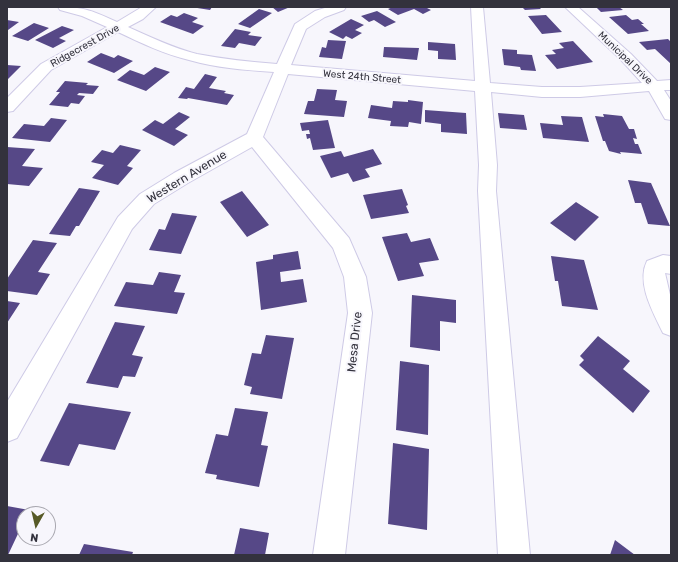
<!DOCTYPE html>
<html>
<head>
<meta charset="utf-8">
<style>
  body { margin:0 }
  #map { position:relative; width:678px; height:562px; overflow:hidden; background:#f7f6fc; font-family:Rubik,sans-serif }
  canvas { display:block }
  .frame { position:absolute; inset:0; border:8px solid #33323d; pointer-events:none }
  .north { position:absolute; left:16px; top:506px; width:40px; height:40px; box-sizing:border-box; background:#f7f6fc; border:1px solid #a9a8b0; border-radius:50%; rotate:188deg; font-size:11px; font-weight:700; line-height:16px; text-align:center; color:#33323d }
  .north::after { content:''; display:block; margin:auto; width:14px; height:18px; background:#575a27; clip-path:polygon(50% 0,100% 100%,50% 72%,0 100%) }
</style>
</head>
<body>
<div id="map">
<canvas width="678" height="562"></canvas>
<div class="frame"></div>
<div class="north">N</div>
</div>
<script>
const g = document.querySelector('canvas').getContext('2d');
g.lineJoin = 'round';
function fillPath(path, color) {
  g.fillStyle = color;
  g.fill(path, 'evenodd');
}
function trace(path, color, width, dash) {
  g.strokeStyle = color;
  g.lineWidth = width;
  g.lineCap = dash ? 'butt' : 'round';
  g.setLineDash(dash || []);
  g.stroke(path);
}
function write(font, color, halo, rows, align = 'center') {
  g.font = font + ' Rubik,sans-serif';
  g.lineWidth = 4;
  g.setLineDash([]);
  g.textBaseline = 'middle';
  g.strokeStyle = halo;
  g.fillStyle = color;
  for (const [text, x, y, turn = 0] of rows) {
    g.save();
    g.translate(x, y);
    g.rotate((+turn || 0) * Math.PI / 180);
    g.textAlign = isNaN(turn) ? turn : align;
    if (halo) g.strokeText(text, 0, 0);
    g.fillText(text, 0, 0);
    g.restore();
  }
}
fillPath(new Path2D(`
  M191 7H212L210 10Z
  M272 7H290L278 12Z
  M393 7H425L431 10 423 14 414 9 398 15 388 9Z
  M522 7H539L541 9 525 10Z
  M596 7H619L623 10 601 12Z
  M259 9 272 13 250 28 238 24Z
  M377 11 396 22 385 27 374 20 369 22 361 16Z
  M184 13 198 18 192 22 204 26 193 34 160 22 171 15 177 17Z
  M546 15 562 32 542 34 528 16Z
  M626 15 632 20 638 19 644 24H641L649 31 628 34 609 17Z
  M351 19 364 25 355 30 362 33 352 39 346 36 343 39 329 32Z
  M7 20 19 22 8 30H7Z
  M34 23 49 28 28 41 12 36Z
  M62 26 74 30 59 38 66 41 53 48 35 40Z
  M235 29 251 32 248 35 262 37 255 46 239 43 235 48 221 46Z
  M668 39 671 42V64L655 49 647 50 639 42Z
  M328 40 346 41 342 59 319 57 322 47 326 48Z
  M573 41 593 62 557 69 545 55 556 54 552 50 564 48 559 43Z
  M428 42 455 44 456 60 438 59V51L428 50Z
  M384 47 419 48 417 60 383 57Z
  M502 49 517 50V54L532 55 536 71 521 70 520 67 504 65Z
  M101 53 114 58 118 55 133 61 114 73 87 62Z
  M7 65 21 66 7 80Z
  M155 67 170 72 146 91 117 80 130 70 144 75Z
  M205 74 217 77 209 88 226 91 224 93 234 95 227 105 188 98 187 99 178 98 186 87 194 89Z
  M65 81 88 83 86 85 99 86 93 94 79 93 77 95 85 96 79 104 71 103 68 107 49 105 60 92H56Z
  M317 89 337 90 335 100 347 101 344 117 304 114 308 101H314Z
  M408 100 423 102 421 124 409 122 408 127 390 126 391 121 368 118 371 105 392 108 393 101 408 102Z
  M425 110 466 113 467 134 441 132V124L425 122Z
  M179 112 190 117 175 129 188 135 174 146 142 130 155 120 163 124Z
  M498 113 524 115 527 130 500 128Z
  M603 114 622 116 629 129H634L637 139 633 138 635 144H638L642 154 620 152 621 154 609 151 605 141H603L595 116 604 117Z
  M561 116 582 117 589 142 543 138 540 123 563 125Z
  M51 118 67 120 50 142 12 138 24 124 44 126Z
  M328 120 335 148 313 150 310 138 307 139 306 134H310L309 130 302 131 300 123Z
  M120 145 141 150 127 166 133 168 118 185 92 178 104 165 91 162 102 150 113 153Z
  M7 147 35 149 22 166 43 168 29 186 7 184Z
  M373 149 382 164 365 169 370 177 353 182 348 173 331 178 320 156 341 151 344 157Z
  M628 180 651 183 670 226 648 224 641 203H635Z
  M79 188 100 191 79 226H76L70 236 49 234Z
  M402 189 408 205 406 206 409 213 371 219 363 195Z
  M242 191 269 225 247 237 220 202Z
  M576 202 599 217 575 241 550 223Z
  M172 213 197 216 181 254 149 250 159 229 165 230Z
  M407 233 411 242 430 238 439 260 419 263 424 276 398 281 382 237Z
  M33 240 57 243 38 272 50 274 37 295 7 291V279Z
  M298 251 301 269 280 272 281 282 303 279 307 302 261 310 256 262 273 259V255Z
  M551 256 584 260 598 310 562 306 558 281H555Z
  M159 272 181 275 174 292 185 293 177 314 114 306 126 282 153 285Z
  M412 295 456 300V323L440 321V351L410 347Z
  M7 301 20 303 7 323Z
  M115 322 145 326 132 355 143 357 135 377 123 376 118 388 86 383Z
  M266 335 294 338 282 399 250 394 252 387 244 385 252 353 261 354Z
  M598 336 630 361 623 369 650 391 633 413 579 365 584 360 580 356Z
  M400 361 429 365 428 435 396 430Z
  M69 403 131 412 115 450 79 444 69 466 40 461Z
  M235 408 268 412 261 445 268 446 259 487 216 479 217 475 205 473 216 434 228 436Z
  M393 443 429 449 427 530 388 524Z
  M7 506 29 510 27 514H24V521L8 555Z
  M240 528 269 533 265 555H234Z
  M615 540 635 555H610Z
  M84 544 133 552 132 555H79Z`), '#564887');
const minor = new Path2D(`
  M58 7C85 7 93 11 117 22L142 7H156L143 19 128 27C150 37 173 48 197 54 224 59 250 62 277 64L295 24 315 11 328 7H346L344 10 325 17 306 29 291 65 475 81 471 7H483L490 83 542 87H580L642 83 621 60 565 7H578L631 54 657 81 671 80V90H664L671 101V120L665 119 649 91 580 97H542L491 92 497 165 496 191 530 555H498L478 191 479 165 475 91 288 74 263 137 349 238 366 277 372 313 345 555H313L348 313 344 277 333 248 252 147 188 183 154 204 132 229 17 438 7 442V402L118 217 140 194 174 173 247 134 274 72C245 70 217 68 189 60 164 54 141 43 118 32L51 70 13 111 7 112V98L41 64 107 27 82 16 60 10Z
  M663 255 671 256V274L665 273 671 299V336L663 333C653 312 636 283 647 261Z`);
trace(minor, '#cecae6', 2);
fillPath(minor, '#fff');
write('10px', '#33323d', '#f7f6fc', [
  ["Ridgecrest Drive",85,46,-29],
  ["Municipal Drive",625,58,44],
  ["West 24th Street",362,77,5]
]);
write('12px', '#33323d', '#f7f6fc', [
  ["Western Avenue",187,177,-31],
  ["Mesa Drive",355,342,-84]
]);
</script>
</body>
</html>
